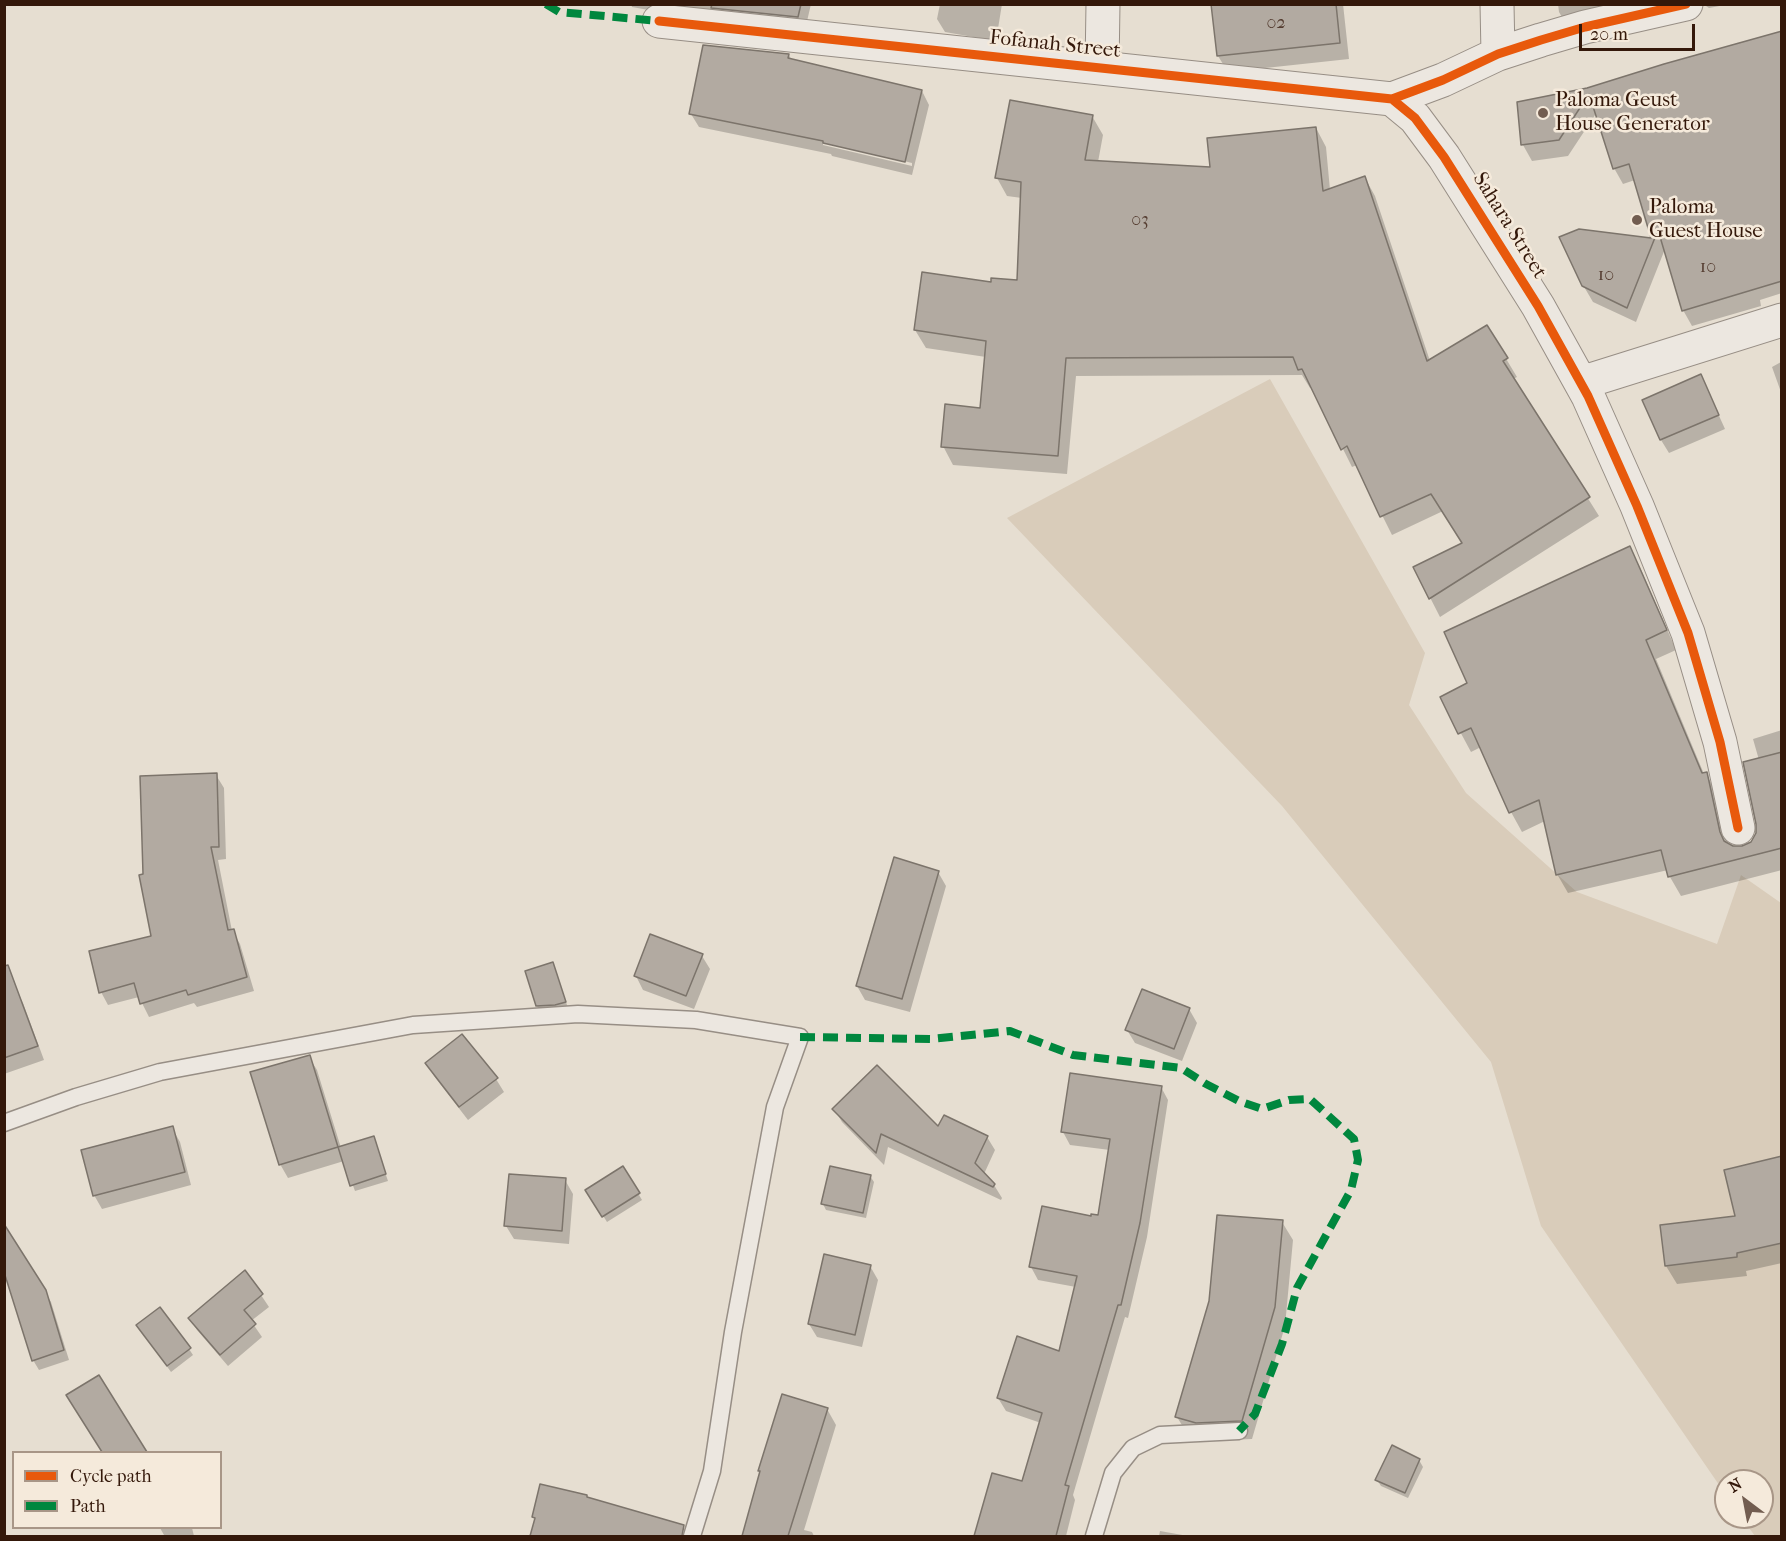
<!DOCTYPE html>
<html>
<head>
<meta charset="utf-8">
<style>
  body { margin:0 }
  #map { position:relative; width:1786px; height:1541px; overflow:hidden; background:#e6ded1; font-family:"IM FELL French Canon",serif }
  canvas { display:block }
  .frame { position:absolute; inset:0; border:6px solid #34180a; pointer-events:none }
  .legend { position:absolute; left:12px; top:1451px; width:210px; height:78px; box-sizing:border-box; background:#f5eadb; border:2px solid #a89687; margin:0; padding:8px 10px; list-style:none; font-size:18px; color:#34180a }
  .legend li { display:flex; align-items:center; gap:12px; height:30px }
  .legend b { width:30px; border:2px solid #a89687 }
  .north { position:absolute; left:1714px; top:1469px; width:60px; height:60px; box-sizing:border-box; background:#f5eadb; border:2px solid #a89687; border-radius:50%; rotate:328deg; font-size:16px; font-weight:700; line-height:24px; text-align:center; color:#34180a }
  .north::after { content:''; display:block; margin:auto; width:21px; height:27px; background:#725d50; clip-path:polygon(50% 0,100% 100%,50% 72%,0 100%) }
  .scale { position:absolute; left:1579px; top:24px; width:116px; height:27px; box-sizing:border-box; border:3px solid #34180a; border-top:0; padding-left:8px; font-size:18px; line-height:21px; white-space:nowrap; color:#34180a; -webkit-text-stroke:4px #f5eadb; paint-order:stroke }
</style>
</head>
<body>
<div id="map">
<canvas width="1786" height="1541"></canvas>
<div class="frame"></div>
<ul class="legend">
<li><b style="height:8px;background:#e8590c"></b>Cycle path</li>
<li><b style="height:8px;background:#00873e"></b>Path</li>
</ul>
<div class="north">N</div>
<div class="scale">20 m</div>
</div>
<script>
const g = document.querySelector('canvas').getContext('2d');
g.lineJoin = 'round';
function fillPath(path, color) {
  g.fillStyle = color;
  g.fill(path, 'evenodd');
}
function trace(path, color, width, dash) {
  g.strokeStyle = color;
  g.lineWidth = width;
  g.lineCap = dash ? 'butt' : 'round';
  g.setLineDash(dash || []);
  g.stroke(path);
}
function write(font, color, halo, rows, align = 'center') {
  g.font = font + ' "IM FELL French Canon",serif';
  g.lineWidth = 5;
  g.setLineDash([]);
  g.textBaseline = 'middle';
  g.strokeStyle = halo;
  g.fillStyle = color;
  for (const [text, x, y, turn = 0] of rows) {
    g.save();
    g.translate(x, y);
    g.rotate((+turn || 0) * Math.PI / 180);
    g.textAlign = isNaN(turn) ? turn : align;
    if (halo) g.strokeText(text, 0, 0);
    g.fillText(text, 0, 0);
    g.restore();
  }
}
fillPath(new Path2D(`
  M1270 379 1425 653 1409 705 1466 793 1577 892 1717 944 1741 875 1781 903V1536H1755L1741 1517H1762V1481H1726V1495L1541 1226 1491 1062 1282 806 1007 518Z`), '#d9ccba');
fillPath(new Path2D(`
  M631 4H811L805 30 687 17 632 7Z
  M940 4H1002L996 41 945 32 937 19Z
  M1213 4H1343L1349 59 1228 72 1218 56Z
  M1558 4H1690L1570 31 1559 12Z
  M1703 4H1730L1709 8Z
  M1782 32V293L1760 300 1761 306 1692 326 1683 310 1665 249 1636 322 1593 302 1583 285 1653 240 1635 180 1623 184 1614 168 1597 112 1568 156 1532 161 1523 145 1519 103 1588 89Z
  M789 55 792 61 922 91 929 105 912 175 832 156 831 154 699 127 691 114ZM823 141 912 163V166L823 145Z
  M1092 116 1103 135 1098 162 1212 169 1316 128 1326 147 1330 190 1365 178 1375 196 1430 361 1487 327 1517 377 1513 379 1599 516 1440 617 1415 568 1464 544 1443 511 1392 535 1357 465 1352 467 1312 387 1310 388 1302 375 1076 376 1067 474 953 465 943 446 982 410 986 357 926 348 915 330 992 284 1019 282 1022 198 1007 196 997 178Z
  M1781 362 1782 363V395L1772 367Z
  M1701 376 1725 429 1669 453 1661 440Z
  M1629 548 1640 567 1676 650 1656 659 1704 774H1706L1717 793 1728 845 1731 847 1743 848 1752 843 1757 834 1759 760 1753 739 1782 730V870L1681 896 1670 877 1668 870 1568 893 1557 874 1545 821 1522 832 1511 812 1481 747 1471 752 1442 698 1469 684Z
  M216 775 224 788 226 859 218 860 232 931 240 944 254 991 197 1007 194 1003 149 1017 139 997 108 1005 101 992 152 937 145 875Z
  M938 872 946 886 910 1012 865 1000 857 986Z
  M702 956 710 969 694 1009 643 990 636 976Z
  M555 970 568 1008 541 1012 537 1006Z
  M16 989 23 1003 44 1060 4 1074V994Z
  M1189 1009 1197 1023 1182 1061 1135 1043 1127 1030Z
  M309 1057 317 1070 341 1148 373 1137 388 1181 355 1191 344 1161 288 1178 280 1164Z
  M427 1063 496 1079 504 1092 468 1120 434 1076Z
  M1161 1087 1168 1100 1147 1237 1128 1318 1125 1317 1073 1495 1075 1500 1066 1536H978L976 1534 1023 1483 1041 1423 1006 1411 998 1398 1060 1353 1076 1287 1038 1280 1031 1267 1092 1218 1099 1217 1110 1150 1070 1145 1063 1132Z
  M834 1109 987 1137 995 1150 984 1174 994 1185 1002 1198 1001 1200 888 1147 884 1165 842 1122Z
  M172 1128 180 1142 191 1185 102 1209 94 1195Z
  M1782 1158V1263L1746 1271 1747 1276 1677 1284 1666 1266 1661 1226 1736 1217Z
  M623 1168 642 1200 607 1222 587 1190Z
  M870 1176 874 1182 866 1218 826 1210 823 1204Z
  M565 1180 573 1194 569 1244 514 1239 506 1226Z
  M1282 1222 1293 1240 1285 1326 1252 1439 1207 1441 1188 1435 1177 1417 1210 1301Z
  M870 1266 878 1280 862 1347 817 1337 809 1324Z
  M44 1290 51 1302 69 1360 39 1370 33 1360Z
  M261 1295 269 1307 251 1321 262 1337 228 1366 197 1330 190 1318Z
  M138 1326 189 1349 193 1355 171 1372Z
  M827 1409 836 1425 804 1530 812 1532 814 1536H744L760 1471Z
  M1419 1460 1423 1467 1408 1498 1381 1486 1377 1480Z
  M588 1499 647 1526 644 1536H532L536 1521 534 1517Z
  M160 1528H192L194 1536H158L164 1535Z
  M1160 1531 1188 1536H1159Z`), '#0003');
const building = new Path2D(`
  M712 4H801L798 17 711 8Z
  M1211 4H1336L1340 43 1217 56Z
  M1782 31V281L1682 311 1658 230 1627 308 1582 286 1559 237 1579 229 1651 238 1629 164 1613 169 1589 94 1559 140 1521 145 1517 102 1587 88 1664 64Z
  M703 45 789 54 788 58 922 90 905 162 823 143V141L689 114Z
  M1010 100 1093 115 1085 160 1210 167 1207 138 1316 127 1323 191 1365 176 1427 361 1487 325 1508 358 1503 361 1590 497 1429 599 1413 567 1462 543 1431 494 1380 517 1347 446 1341 450 1302 369 1298 370 1293 357 1066 358 1058 456 941 447 945 404 980 408 986 341 914 330 922 272 991 282V278L1017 280 1021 182 995 178Z
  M1701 374 1719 415 1660 440 1642 400Z
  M1630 546 1667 630 1646 640 1702 773 1707 772 1720 832 1724 841 1733 846H1742L1751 842 1756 833V824L1743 762 1782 752V848L1668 877 1661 850 1556 875 1539 800 1509 813 1471 728 1458 734 1440 697 1467 683 1444 632Z
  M217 773 219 847H211L228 930 234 929 247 977 188 995 186 990 140 1004 134 983 99 993 89 951 151 936 139 875 143 874 140 776Z
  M894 857 939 871 902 999 856 986Z
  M650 934 703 954 686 996 634 976Z
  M553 962 566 1002 555 1005 536 1006 525 971Z
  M8 965 38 1046 4 1058V966Z
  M1142 989 1190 1008 1174 1049 1125 1030Z
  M462 1034 498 1078 459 1107 425 1063Z
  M310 1055 338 1147 279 1165 250 1072Z
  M877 1065 938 1126 944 1115 988 1136 975 1163 995 1184 993 1187 881 1134 876 1153 832 1109Z
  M1070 1073 1162 1086 1140 1223 1121 1305H1118L1065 1485 1069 1486 1056 1536H974L992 1473 1022 1481 1042 1413 997 1398 1017 1336 1059 1351 1077 1276 1029 1267 1042 1206 1091 1216V1214L1098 1215 1110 1139 1061 1132Z
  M173 1126 185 1172 93 1196 81 1150Z
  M374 1136 386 1174 350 1186 338 1147Z
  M1782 1156V1243L1737 1253V1257L1665 1266 1660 1225 1735 1216 1724 1170Z
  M623 1166 640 1193 602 1217 585 1190Z
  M830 1166 871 1175 863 1213 821 1204Z
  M509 1174 566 1178 562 1231 504 1226Z
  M1217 1215 1283 1220 1275 1307 1242 1421 1196 1423 1175 1417 1209 1301Z
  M4 1224 46 1290 64 1350 32 1361 4 1272Z
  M824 1254 871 1265 855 1335 808 1324Z
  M245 1270 263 1294 244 1310 256 1324 220 1355 188 1318Z
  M160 1307 191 1348 167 1366 136 1325Z
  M99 1375 147 1452H102L66 1395Z
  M782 1394 828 1408 788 1536H742L760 1471H758Z
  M1392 1445 1420 1459 1405 1493 1375 1480Z
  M540 1484 587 1495V1497L684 1525 682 1536H530L535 1518 532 1517Z`);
fillPath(building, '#b2aaa1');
trace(building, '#7c746b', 1.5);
const service = new Path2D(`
  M4 1123 76 1097 160 1072 413 1025 578 1014 696 1020 800 1037 775 1107 733 1332 712 1471 692 1536
  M1094 1536 1113 1473 1133 1448 1160 1435 1239 1431`);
const minor = new Path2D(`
  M1497 4 1498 54
  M659 21 1392 99 1443 80 1498 54 1541 40 1585 27 1686 4
  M1102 68 1103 4
  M1392 99 1415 118 1444 157 1538 306 1588 396 1637 506 1688 633 1720 742 1738 828
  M1581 383 1782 320`);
trace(service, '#978e85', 19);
trace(minor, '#978e85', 35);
trace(service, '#ece7e0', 16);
trace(minor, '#ece7e0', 33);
trace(new Path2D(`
  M546 4 559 12 659 21
  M800 1037 931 1039 1010 1031 1073 1055 1181 1068 1206 1084 1239 1101 1262 1109 1289 1100 1310 1099 1354 1139 1358 1160 1351 1190 1297 1288 1282 1344 1255 1414 1239 1431`), '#00873e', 8, [15, 8]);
trace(new Path2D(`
  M659 21 1392 99 1443 80 1498 54 1541 40 1585 27 1686 4
  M1392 99 1415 118 1444 157 1538 306 1588 396 1637 506 1688 633 1720 742 1738 828`), '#e8590c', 9);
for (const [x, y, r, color] of [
  [1543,113,6,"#725d50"],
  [1637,220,6,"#725d50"]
]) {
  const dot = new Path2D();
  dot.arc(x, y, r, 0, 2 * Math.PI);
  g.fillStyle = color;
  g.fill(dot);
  trace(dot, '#f5eadb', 2);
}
write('18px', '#543c30', null, [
  ["02",1276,24],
  ["03",1140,221],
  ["10",1708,268],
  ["10",1606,276]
]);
write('21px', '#34180a', '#f5eadb', [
  ["Fofanah Street",1055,45,6],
  ["Sahara Street",1509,226,58]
]);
write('21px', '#34180a', '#f5eadb', [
  ["Paloma Geust",1555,101],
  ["House Generator",1555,125],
  ["Paloma",1649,208],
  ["Guest House",1649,232]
], 'left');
</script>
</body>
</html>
